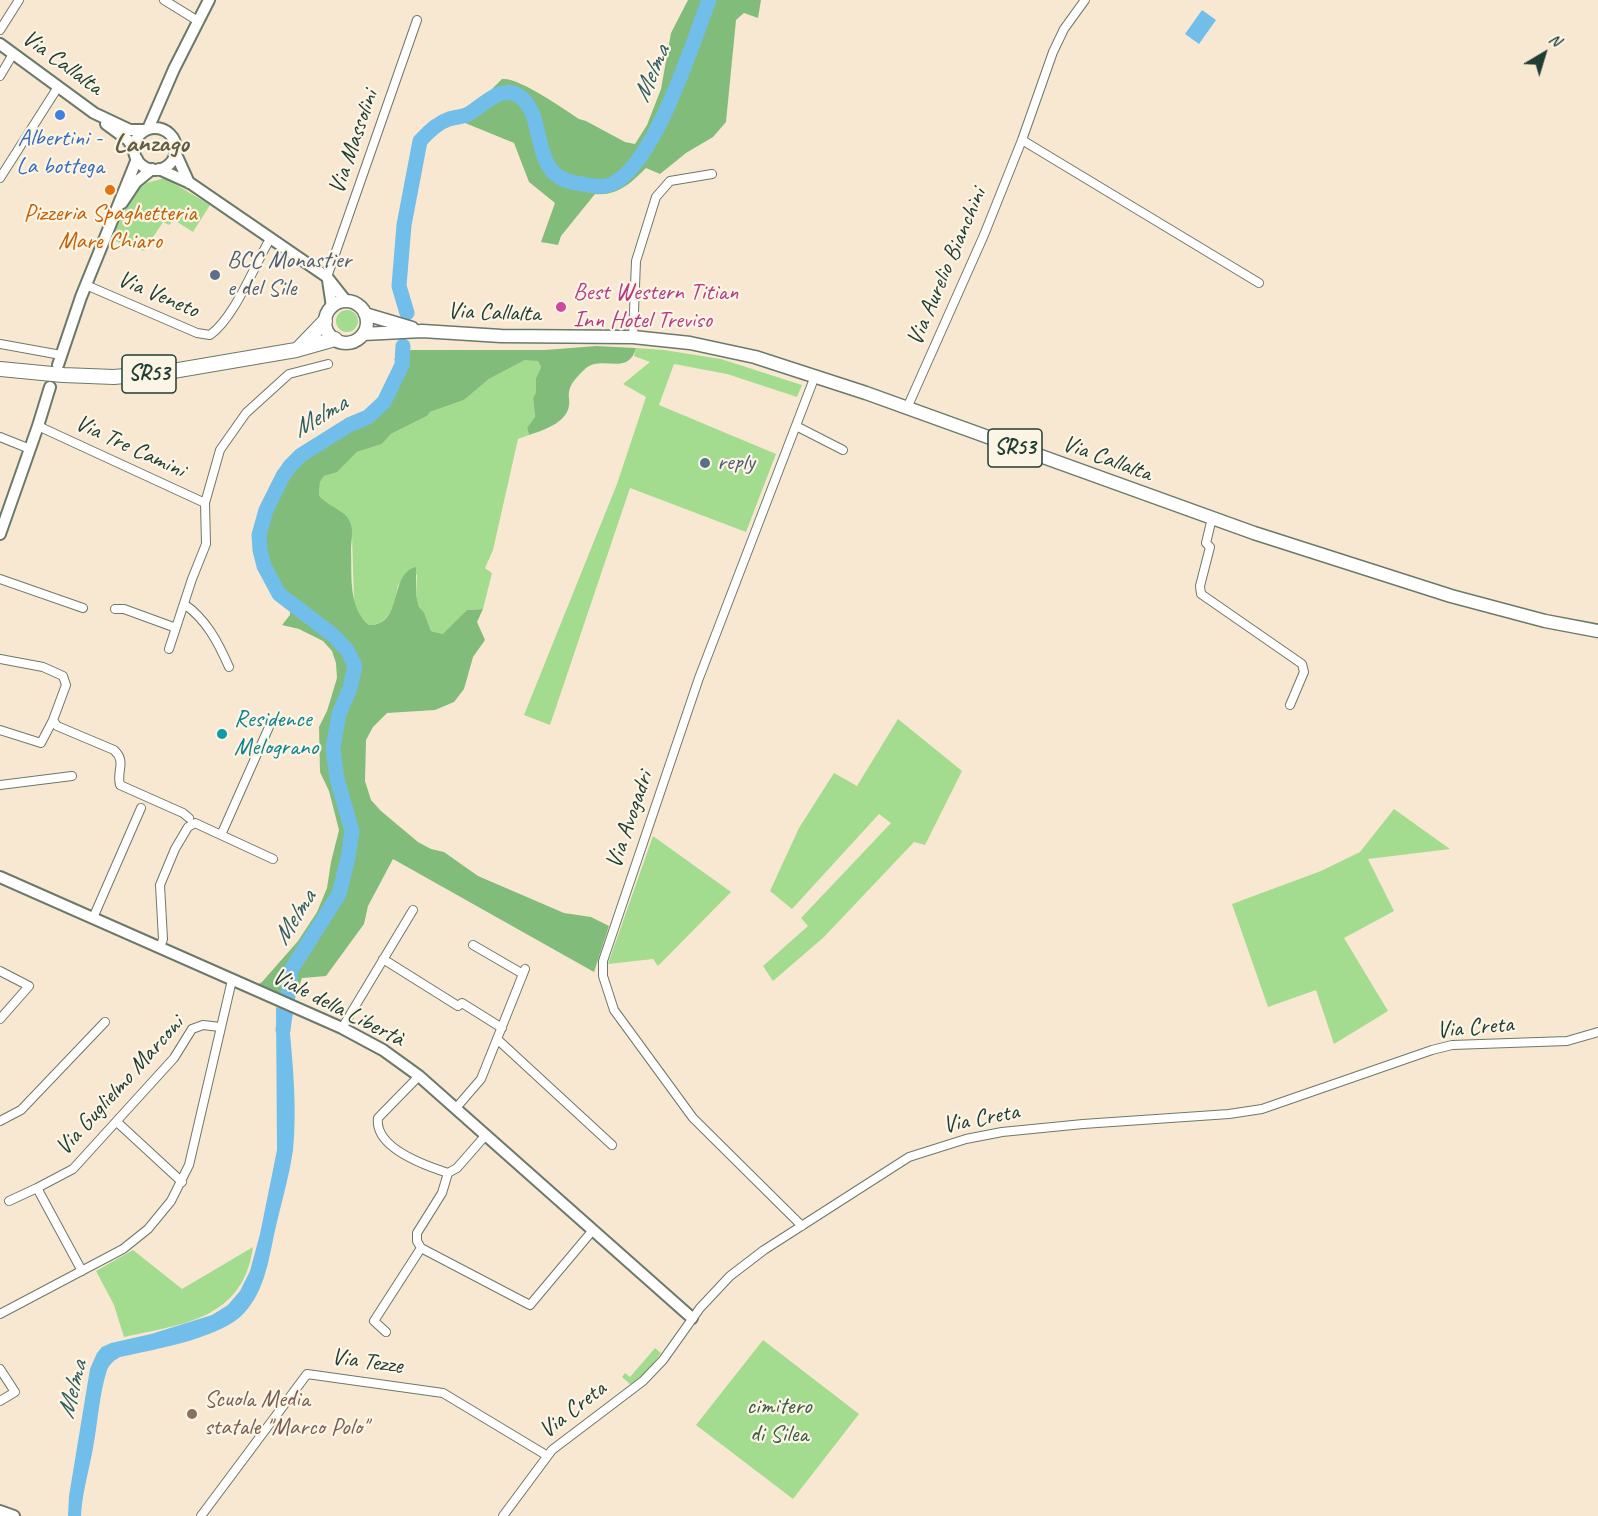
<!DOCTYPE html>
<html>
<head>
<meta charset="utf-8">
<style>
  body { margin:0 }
  #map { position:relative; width:1598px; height:1516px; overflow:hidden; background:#f8e8d1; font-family:Caveat,sans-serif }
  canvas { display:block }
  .north { position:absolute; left:1514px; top:24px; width:60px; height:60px; -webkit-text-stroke:4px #fcf5e5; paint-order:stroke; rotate:38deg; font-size:16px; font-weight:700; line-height:24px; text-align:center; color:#1f3d34 }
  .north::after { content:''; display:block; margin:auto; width:21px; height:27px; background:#1f3d34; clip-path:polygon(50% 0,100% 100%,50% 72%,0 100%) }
</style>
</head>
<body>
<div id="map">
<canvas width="1598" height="1516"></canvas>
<div class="north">N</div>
</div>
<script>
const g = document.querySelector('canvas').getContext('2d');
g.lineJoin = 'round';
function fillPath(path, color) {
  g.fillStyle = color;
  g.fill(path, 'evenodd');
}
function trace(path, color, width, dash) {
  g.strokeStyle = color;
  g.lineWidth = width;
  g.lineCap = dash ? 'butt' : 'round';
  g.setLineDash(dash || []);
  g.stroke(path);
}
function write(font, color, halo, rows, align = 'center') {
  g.font = font + ' Caveat,sans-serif';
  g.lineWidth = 4.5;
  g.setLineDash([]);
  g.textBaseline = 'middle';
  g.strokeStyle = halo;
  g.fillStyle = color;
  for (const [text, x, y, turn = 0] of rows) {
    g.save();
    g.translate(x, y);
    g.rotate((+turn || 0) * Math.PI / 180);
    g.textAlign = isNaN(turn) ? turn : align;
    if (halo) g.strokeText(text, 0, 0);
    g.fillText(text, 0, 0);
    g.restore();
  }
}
fillPath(new Path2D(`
  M165 178 210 205 193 232 174 220 169 225 163 222 144 251 109 239 136 191 146 183Z
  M336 321a11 11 0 1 1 22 0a11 11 0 1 1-22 0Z
  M636 348 664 350 721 359 802 385 797 397 727 374 674 364 659 405 776 454 746 532 630 488 550 725 524 715 617 484 646 397 623 384 650 362 634 356Z
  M532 359 538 361 541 367 536 378V392L533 398 535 418 527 428 529 435 518 439 493 550 485 568 492 573 483 609 467 610 449 631 443 634 431 631 424 612 419 607 416 595 417 574 398 585C395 602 390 625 369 625L359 615 354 603 352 535 340 511 328 506 319 495 320 482 324 476 337 471 357 452 382 444 391 434 427 416 430 412 464 400 489 379 525 360Z
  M898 719 962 771 925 845 914 842 824 937 773 981 763 966 808 926 801 918 891 823 879 814 792 909 770 891 799 828 834 773 857 786Z
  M1394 809 1450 849 1368 859 1394 911 1344 938 1388 1011 1334 1044 1316 990 1268 1007 1232 904 1321 871 1360 852Z
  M653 836 731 892 658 966 653 959 608 964Z
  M253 1247C243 1319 184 1324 124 1337L114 1305 96 1271 133 1250 182 1289Z
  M763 1340 859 1414 793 1499 696 1425Z
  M655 1348 661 1353 650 1368 631 1385 622 1377 625 1373 630 1377Z`), '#a3dc8f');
fillPath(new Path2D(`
  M688 0H761L758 18 744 13 736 20 726 122 713 137 686 153 660 174 646 168C631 183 618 196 595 194L561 236 558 245 541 242 555 203 529 182 514 143 448 116 472 109 502 79C519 77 564 109 579 119L586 121 625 142 635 144 647 125 661 89 671 33Z
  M596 346 636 348C628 377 602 354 585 369 579 375 570 383 569 392 568 396 570 401 569 406 566 423 544 430 529 435L527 428 535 417 533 398 536 392V378L541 367 538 361 525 360 489 379 464 400 430 412 427 416 391 434 382 444 357 452 337 472 324 476 320 482 319 495C327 507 345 509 350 522 354 531 351 541 351 550 352 576 348 608 369 625 404 625 388 574 416 567V595L419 607 424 612 431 631 443 634 467 610 483 609 477 622 485 640 473 657 464 689 454 702 435 710 387 713 373 727 366 740 365 781 371 800 381 811 418 842 431 849 444 852 478 876 564 913 591 917 609 926 594 972 393 859 368 906 364 924 326 976 302 978 294 1001 257 985 262 982 298 941 317 912 327 888 331 862 339 830 329 791 320 772 319 727 327 711 337 678 336 663 332 651 323 641 299 629 282 625 290 615V608C250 571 249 540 271 493 277 480 284 465 296 455 303 450 312 446 320 441 329 436 337 429 346 424 352 421 358 420 363 417 384 405 393 383 399 361L394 360 402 350H545Z`), '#82bc7a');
fillPath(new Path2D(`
  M1202 10 1216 20 1199 44 1185 34Z
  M276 1007 291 1014 289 1023C293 1065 297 1108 293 1150 289 1178 280 1207 274 1235 268 1264 263 1296 240 1317 215 1339 152 1350 120 1357 114 1360 110 1364 107 1370 99 1395 98 1422 93 1448 89 1471 82 1493 81 1516H68L69 1496 90 1369 97 1353 102 1347 111 1343 151 1334 212 1315 228 1305 240 1291 250 1271 260 1234 277 1150Z`), '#71beeb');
trace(new Path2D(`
  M407 313 399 286 404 225 420 141C428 132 437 123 449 119 456 117 464 117 470 113 485 104 503 82 522 98 542 117 535 153 554 173 562 181 573 183 583 184 592 186 606 188 614 183 656 160 692 45 709 0
  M283 1030 291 970 339 894 348 858 352 831 337 779 333 748 339 714 350 688 355 666 347 650 334 636 279 594 264 566 260 550 259 535 266 510 283 476 290 466 301 455 349 425 368 417 384 402 402 365 403 346`), '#71beeb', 15);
const street = new Path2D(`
  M164 0 198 21
  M0 30 19 0
  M0 76 13 54
  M1022 140 1259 283
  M0 178 58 87
  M327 277 417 20
  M86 285 197 333 210 335C235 317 254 266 270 239
  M633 337 636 261 656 197 670 181 712 174
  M0 344 61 355
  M907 408 984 235 1022 140 1053 52 1064 29 1085 0
  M38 426 205 503
  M796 426 843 450
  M0 437 30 449
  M1212 518 1206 543 1210 547 1200 586 1201 594 1302 664 1304 672 1290 705
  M0 579 83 608
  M184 604C206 619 218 642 229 667
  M115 609H124L176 628
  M169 649 192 579 206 544 205 503 220 450 246 413 289 374 328 364
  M0 659 43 667 63 676 66 685 53 720 57 726 114 750C127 762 116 771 120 785L183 813 189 818
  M0 730 41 743 53 720
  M0 785 72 776
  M221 835 269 727
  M93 918 141 808
  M473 945 523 974
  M160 948 163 939 160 885 175 849 188 827 195 823 273 859
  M383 959 458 1006 462 1003 502 1028
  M0 971 29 986 0 1019
  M342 1028 413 910
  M497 1039 612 1145
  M419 1076 378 1118C374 1148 426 1166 448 1173L457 1168 485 1136
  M456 1108 481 1079 525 969
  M0 1121 21 1110 105 1022
  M117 1122 182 1182
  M448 1173 442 1193 417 1233V1241L421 1248 530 1305 593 1230
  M9 1201 37 1188
  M802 1226 693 1118 614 1010 603 976V961L699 678 815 376
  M82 1271 37 1188 73 1169 174 1058 192 1029 203 1025 220 1027
  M0 1314 123 1249 148 1229 171 1201 189 1165 232 980
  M386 1332 374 1321 421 1248
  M0 1369 15 1392 0 1401
  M201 1516 307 1374 443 1393 546 1455
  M503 1516 552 1450 643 1381 663 1360 700 1308 730 1276 764 1250 909 1157 966 1139 1002 1132 1083 1124 1229 1114 1262 1109 1432 1050 1452 1045 1567 1041 1598 1032`);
const secondary = new Path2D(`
  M0 44 94 113 130 130H145
  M106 124 128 140 134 149
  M134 149a21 21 0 1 1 42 0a21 21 0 1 1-42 0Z
  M148 129 174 69 209 0
  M175 152 189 183
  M159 169 190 183 327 277 346 301
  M122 203 136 182 152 169
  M328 280 332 307
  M58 365 81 297 137 159
  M0 534 38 426 50 387
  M0 877 342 1028 383 1050 419 1076 692 1318
  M0 1511 14 1516`);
const primary = new Path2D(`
  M325 322a21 21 0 1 1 42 0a21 21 0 1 1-42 0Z
  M365 314 412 328
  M363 334 422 331 501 336 633 337 690 343 755 357 866 393 1254 533 1451 596 1545 621 1598 631`);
const highway = new Path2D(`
  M298 349 325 321
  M0 369 63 375 114 377 167 372 296 350 335 339`);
trace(street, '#6b796b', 10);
trace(secondary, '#6b796b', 14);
trace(primary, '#6b796b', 15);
trace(highway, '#6b796b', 16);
trace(street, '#fff', 8);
trace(secondary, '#fff', 10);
trace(primary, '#fff', 12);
trace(highway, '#fff', 14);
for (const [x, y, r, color] of [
  [60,115,6,"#3f7fe0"],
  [110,190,6,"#e8710a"],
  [215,275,6,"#5c6f8a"],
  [561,307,6,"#d1479c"],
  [705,463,6,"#5c6f8a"],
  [222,734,6,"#0f9aa8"],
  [192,1414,6,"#8d6e63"]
]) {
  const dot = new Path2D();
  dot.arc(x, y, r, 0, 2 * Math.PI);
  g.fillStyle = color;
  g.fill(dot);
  trace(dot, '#fcf5e5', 2);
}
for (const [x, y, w] of [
  [149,374,54],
  [1015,448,54]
]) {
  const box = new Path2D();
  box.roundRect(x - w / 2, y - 19, w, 38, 4.5);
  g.fillStyle = '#fcf5e5';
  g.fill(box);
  trace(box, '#1f3d34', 1.5);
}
write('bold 22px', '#1f3d34', null, [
  ["SR53",149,374],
  ["SR53",1015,448]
]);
write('24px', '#1f3d34', '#fcf5e5', [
  ["Via Callalta",62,63,36],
  ["Via Massolini",354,142,-71],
  ["Via Aurelio Bianchini",947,267,-67],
  ["Via Veneto",158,295,23],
  ["Via Callalta",494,313,2],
  ["Via Tre Camini",130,447,25],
  ["Via Callalta",1107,459,20],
  ["Via Avogadri",630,820,-71],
  ["Viale della Libertà",338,1008,27],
  ["Via Creta",1475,1028,-5],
  ["Via Guglielmo Marconi",120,1086,-48],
  ["Via Creta",981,1119,-11],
  ["Via Tezze",367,1362,8],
  ["Via Creta",573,1410,-38]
]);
write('24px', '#366cbe', '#fcf5e5', [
  ["Albertini -",60,139],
  ["La bottega",60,167]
]);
write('24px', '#c56008', '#fcf5e5', [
  ["Pizzeria Spaghetteria",110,214],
  ["Mare Chiaro",110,242]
]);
write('24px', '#4e5e75', '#fcf5e5', [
  ["BCC Monastier",227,261],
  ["e del Sile",227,289],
  ["reply",717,463]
], 'left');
write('24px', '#b23c85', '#fcf5e5', [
  ["Best Western Titian",573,293],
  ["Inn Hotel Treviso",573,321]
], 'left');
write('24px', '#0d838f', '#fcf5e5', [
  ["Residence",234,720],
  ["Melograno",234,748]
], 'left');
write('24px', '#785e54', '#fcf5e5', [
  ["Scuola Media",204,1400],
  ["statale \"Marco Polo\"",204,1428]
], 'left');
write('24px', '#395d46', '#fcf5e5', [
  ["cimitero",779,1407],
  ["di Silea",779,1435]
]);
write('italic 26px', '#345d62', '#fcf5e5', [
  ["Melma",652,74,-67],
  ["Melma",320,417,-31],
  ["Melma",295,918,-58],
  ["Melma",73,1390,-76]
]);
write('bold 27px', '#625e44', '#fcf5e5', [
  ["Lanzago",151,144]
]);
</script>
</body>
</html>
